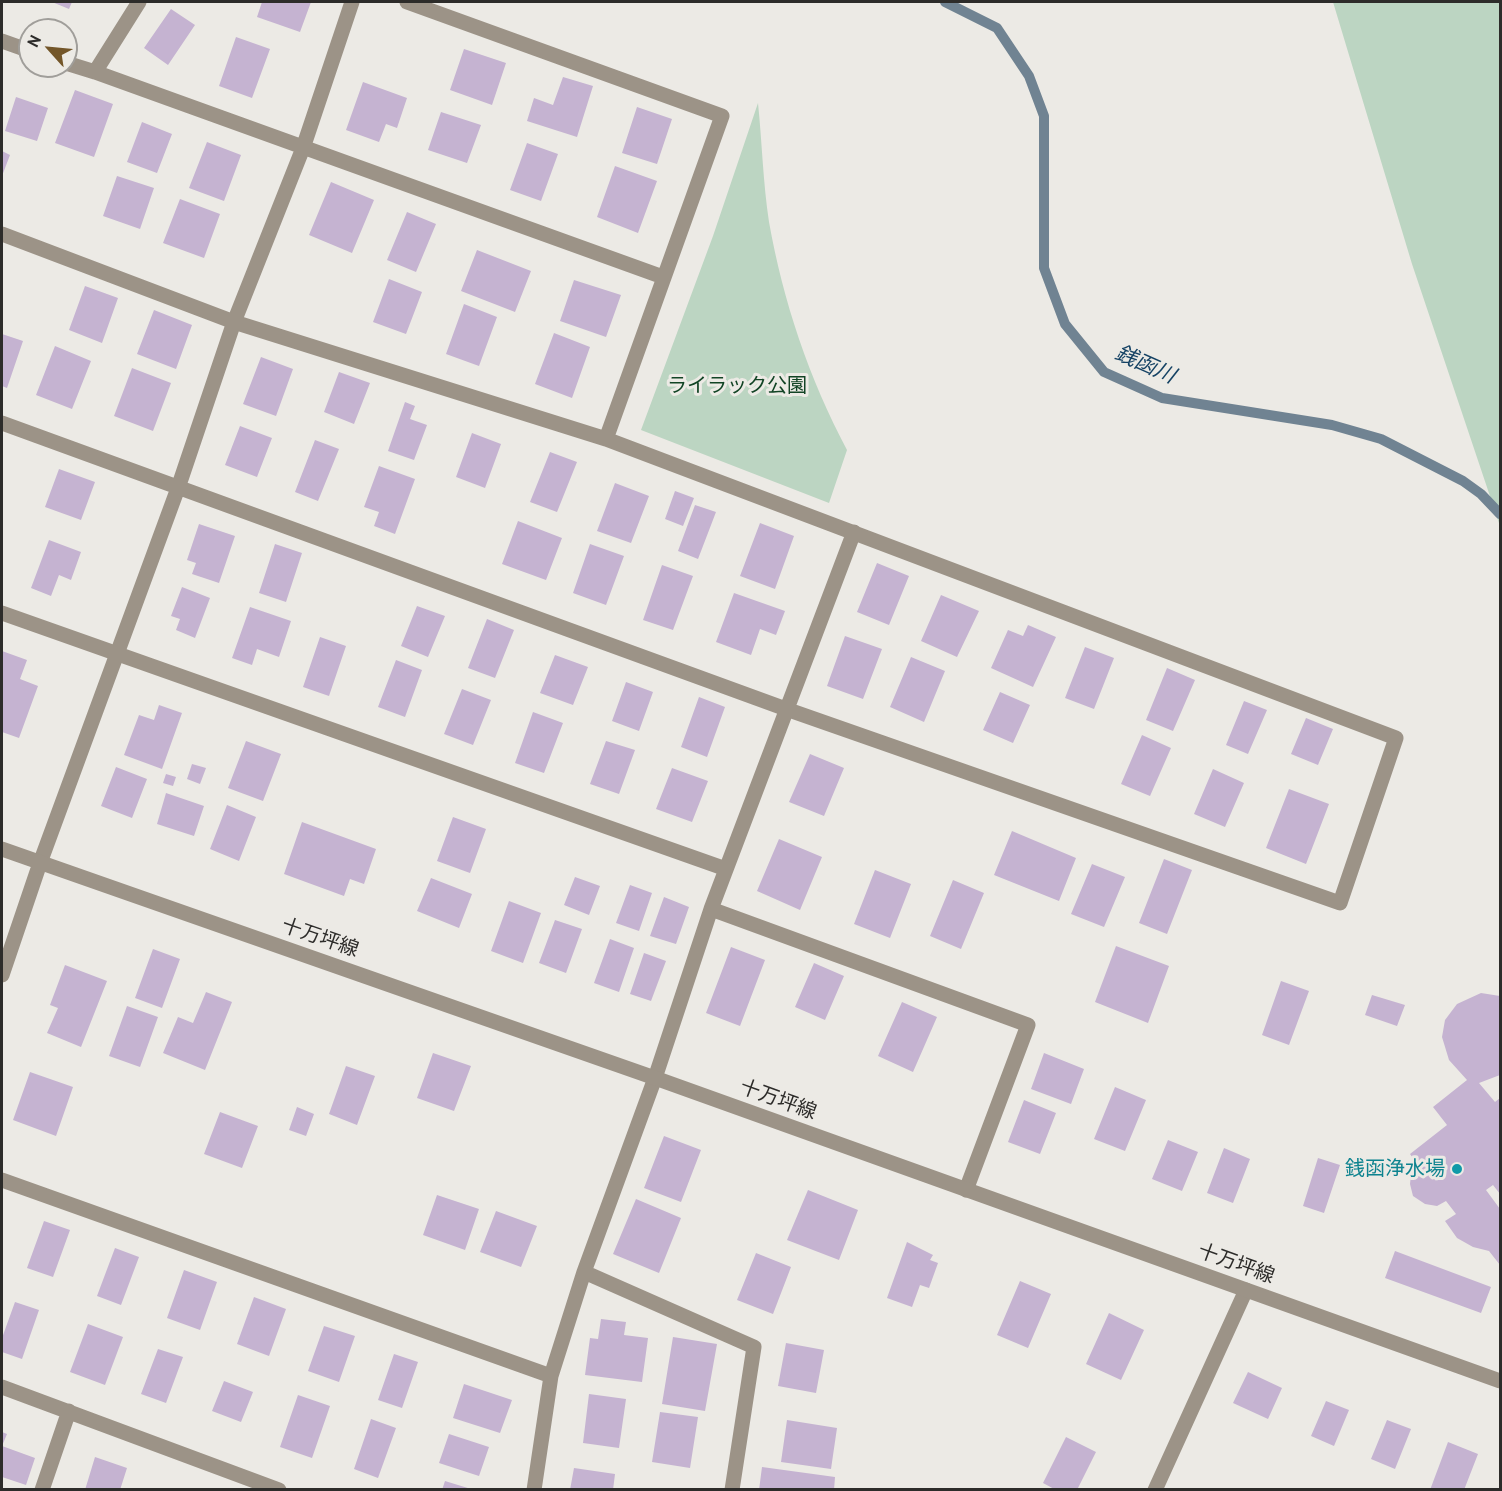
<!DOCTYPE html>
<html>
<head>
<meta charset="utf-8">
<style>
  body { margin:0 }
  #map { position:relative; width:1502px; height:1491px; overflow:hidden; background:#eceae5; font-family:"PT Sans",sans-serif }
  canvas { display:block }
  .frame { position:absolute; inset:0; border:3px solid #2d2c2a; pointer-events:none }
  .north { position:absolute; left:18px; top:18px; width:60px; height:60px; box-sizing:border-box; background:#eceae5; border:2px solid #a09e9a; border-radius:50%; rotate:297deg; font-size:16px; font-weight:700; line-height:24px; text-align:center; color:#2d2c2a }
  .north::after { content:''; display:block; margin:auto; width:21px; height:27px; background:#735629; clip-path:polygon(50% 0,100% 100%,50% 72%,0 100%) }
</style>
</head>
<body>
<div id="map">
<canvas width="1502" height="1491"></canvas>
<div class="frame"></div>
<div class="north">N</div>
</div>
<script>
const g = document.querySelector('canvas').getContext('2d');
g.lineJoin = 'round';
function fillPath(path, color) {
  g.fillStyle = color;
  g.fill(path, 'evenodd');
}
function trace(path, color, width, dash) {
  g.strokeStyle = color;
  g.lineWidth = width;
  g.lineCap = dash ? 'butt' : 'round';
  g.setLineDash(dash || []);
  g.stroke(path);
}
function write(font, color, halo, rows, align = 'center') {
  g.font = font + ' "PT Sans","Noto Sans JP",sans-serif';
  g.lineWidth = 6;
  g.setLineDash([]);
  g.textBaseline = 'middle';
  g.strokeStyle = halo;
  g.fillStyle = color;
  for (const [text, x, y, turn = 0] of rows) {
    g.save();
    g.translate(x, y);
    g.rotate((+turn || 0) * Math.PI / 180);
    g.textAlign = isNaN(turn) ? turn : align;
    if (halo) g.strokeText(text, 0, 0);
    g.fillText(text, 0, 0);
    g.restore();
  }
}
fillPath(new Path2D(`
  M1333 2H1500V526L1412 264Z
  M758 103C762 142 763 183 769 222 783 301 809 379 847 450L829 503 641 430 713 236Z`), '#bcd5c2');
trace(new Path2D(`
  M945 2 997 28 1029 76 1044 116V268L1065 324 1104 372 1162 398 1332 425 1381 439 1463 481 1481 494 1500 514`), '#708392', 10);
fillPath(new Path2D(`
  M52 2H72L69 9Z
  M262 2H311L300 32 257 17Z
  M171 9 195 25 168 65 144 48Z
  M236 37 270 49 252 98 219 86Z
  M464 49 506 63 492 105 450 90Z
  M563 77 593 86 577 137 527 121 534 98 553 105Z
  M363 82 407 98 397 128 386 124 379 142 346 130Z
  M75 90 113 104 94 157 55 143Z
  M16 97 48 108 37 141 5 131Z
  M637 107 672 119 657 164 622 153Z
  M441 112 481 125 467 163 428 150Z
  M142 122 172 134 157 173 127 162Z
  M207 142 241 155 224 201 189 188Z
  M527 143 558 154 541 201 510 190Z
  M2 151 10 155 2 176Z
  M615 166 657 181 638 233 597 217Z
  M117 176 154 188 140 229 103 216Z
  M331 182 374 200 352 253 309 235Z
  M180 199 220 214 204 258 163 243Z
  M407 212 436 224 416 272 387 260Z
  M477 250 531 271 515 312 461 291Z
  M389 279 422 292 406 334 373 322Z
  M574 280 621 295 606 337 560 321Z
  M85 286 118 298 102 343 69 330Z
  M464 304 497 317 479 366 446 354Z
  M154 310 192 325 176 369 137 354Z
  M554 333 590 347 572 398 535 384Z
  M2 334 23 341 7 388 2 386Z
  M55 346 91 361 72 409 36 395Z
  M261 357 293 369 276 416 243 404Z
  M132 368 171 383 153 431 114 416Z
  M339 372 370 383 354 424 324 412Z
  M405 402 415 406 410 419 427 425 414 460 388 451Z
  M240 426 272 438 257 477 225 465Z
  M472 433 501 444 485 488 456 477Z
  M315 440 339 449 318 501 295 492Z
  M550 452 577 462 557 512 530 502Z
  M379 466 415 479 395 534 374 526 379 512 364 507Z
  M59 469 95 482 81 520 45 507Z
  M615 483 649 496 631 543 597 531Z
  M675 491 694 498 683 526 665 519Z
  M695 505 716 512 698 559 678 551Z
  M518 521 562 538 546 580 502 564Z
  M760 523 794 536 775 589 740 576Z
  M199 524 235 536 219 583 192 574 196 563 187 560Z
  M49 540 81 552 71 580 59 575 51 596 31 588Z
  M275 544 302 553 286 602 259 593Z
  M590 544 624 556 606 605 573 593Z
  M877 563 909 576 889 625 857 612Z
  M662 565 693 576 673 630 643 620Z
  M182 587 210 598 195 638 176 630 180 619 171 616Z
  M734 593 785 611 776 635 760 629 751 655 716 642Z
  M941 595 979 611 957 657 921 641Z
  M417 606 445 616 428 657 401 646Z
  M250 607 291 621 279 657 257 649 252 665 232 658Z
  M487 619 514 630 495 678 468 668Z
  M1028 625 1056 637 1033 687 991 668 1008 630 1023 636Z
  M845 636 882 649 863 699 827 686Z
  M320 637 346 646 329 696 303 687Z
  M1085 647 1114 658 1094 709 1065 698Z
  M2 651 27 660 20 679 38 686 19 738 2 732Z
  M555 655 588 667 573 705 540 693Z
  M911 657 945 671 924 722 890 707Z
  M396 660 422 670 405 717 378 707Z
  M1167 668 1195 680 1173 731 1146 720Z
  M626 682 653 692 639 731 612 721Z
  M462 689 491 700 473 745 444 734Z
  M1000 692 1030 705 1013 743 983 730Z
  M699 697 725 707 707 757 681 747Z
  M1244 701 1267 710 1248 754 1226 745Z
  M159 705 182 713 162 769 124 755 139 715 154 720Z
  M533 712 563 723 544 773 515 763Z
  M1306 718 1333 729 1318 765 1291 754Z
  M1142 735 1171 748 1150 796 1121 784Z
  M246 741 281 754 263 801 228 788Z
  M606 741 635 750 619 794 590 784Z
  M810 754 844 768 824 816 789 802Z
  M192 764 206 768 200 784 187 779Z
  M116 767 147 779 132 818 101 806Z
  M672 768 708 781 692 822 656 809Z
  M1213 769 1244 783 1225 827 1194 814Z
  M166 774 176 777 173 786 163 783Z
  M1289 789 1329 804 1306 864 1266 848Z
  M166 793 204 806 194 836 157 824Z
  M227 805 256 817 239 861 210 849Z
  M453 817 486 829 470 873 437 861Z
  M302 822 376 849 364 884 350 879 344 896 284 874Z
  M1012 831 1076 858 1059 901 994 875Z
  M779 839 822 857 800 910 757 891Z
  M1164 859 1192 870 1167 934 1139 923Z
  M1092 864 1125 877 1104 927 1071 914Z
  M875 870 911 884 890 938 854 924Z
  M575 877 600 886 589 915 564 905Z
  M431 878 472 894 459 928 417 911Z
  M953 880 984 893 961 949 930 936Z
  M630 885 652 893 639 931 616 923Z
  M664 897 689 907 676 944 650 936Z
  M509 901 541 913 523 963 491 951Z
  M555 920 582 929 566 973 539 963Z
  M610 939 634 948 619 992 594 983Z
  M1116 946 1169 966 1148 1023 1095 1002Z
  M731 947 765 960 740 1026 706 1013Z
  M153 949 180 959 162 1008 135 998Z
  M644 953 666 961 651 1001 630 994Z
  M814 963 844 976 825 1020 795 1007Z
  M65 965 107 981 81 1047 47 1033 58 1008 50 1005Z
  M1281 981 1309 991 1289 1045 1262 1035Z
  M206 992 232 1002 205 1070 163 1053 178 1017 193 1023Z
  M1481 993 1500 996V1075L1479 1083 1495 1102 1500 1098V1194L1493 1185 1486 1190 1500 1209V1265L1489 1251 1473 1247 1457 1238 1445 1221 1456 1214 1446 1201 1437 1206 1425 1204 1413 1196 1410 1184 1411 1175 1417 1164 1410 1154 1447 1125 1433 1107 1467 1080 1449 1060 1442 1037 1445 1020 1457 1004Z
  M1372 995 1405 1005 1397 1026 1365 1015Z
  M902 1002 937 1017 913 1072 878 1056Z
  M127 1006 158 1017 140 1067 109 1056Z
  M433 1053 471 1066 454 1111 417 1098Z
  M1044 1053 1084 1069 1071 1104 1031 1089Z
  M346 1066 375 1076 357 1125 329 1114Z
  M30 1072 73 1087 56 1136 13 1120Z
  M1115 1087 1146 1100 1125 1151 1094 1139Z
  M1024 1100 1056 1113 1040 1154 1008 1142Z
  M297 1107 314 1114 306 1136 289 1130Z
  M220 1112 258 1126 242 1168 204 1154Z
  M664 1136 701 1150 681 1202 644 1188Z
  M1168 1140 1198 1152 1182 1191 1152 1179Z
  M1224 1148 1250 1159 1233 1203 1207 1193Z
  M1318 1158 1340 1165 1324 1213 1303 1206Z
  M808 1190 858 1210 839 1260 787 1240Z
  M437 1195 479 1209 465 1250 423 1235Z
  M636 1199 681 1218 659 1273 613 1254Z
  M496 1211 537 1226 521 1267 480 1252Z
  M44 1221 70 1230 53 1277 27 1268Z
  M907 1242 933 1255 930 1260 938 1263 929 1288 920 1285 912 1307 887 1298Z
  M115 1248 139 1257 121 1305 97 1296Z
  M1395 1251 1491 1287 1481 1313 1385 1278Z
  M756 1253 791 1267 773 1314 737 1300Z
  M184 1270 217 1282 200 1330 167 1318Z
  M1020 1281 1051 1294 1028 1348 997 1335Z
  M254 1297 286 1309 269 1356 237 1344Z
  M15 1302 39 1310 22 1359 2 1352V1338Z
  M1109 1313 1144 1330 1121 1380 1086 1364Z
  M601 1319 626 1322 624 1335 648 1338 642 1382 585 1375 590 1338 598 1339Z
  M88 1324 123 1337 105 1385 70 1372Z
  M324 1326 355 1336 339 1382 308 1371Z
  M673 1337 717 1344 705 1411 662 1404Z
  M786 1343 824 1350 816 1393 778 1386Z
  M158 1349 183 1357 166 1403 141 1394Z
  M394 1354 418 1362 402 1408 378 1400Z
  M1248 1372 1282 1388 1268 1419 1233 1403Z
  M224 1381 253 1392 241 1422 212 1411Z
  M464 1384 512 1400 500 1433 453 1418Z
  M589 1394 626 1399 619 1448 583 1443Z
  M298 1395 330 1406 312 1458 280 1447Z
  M1326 1401 1349 1410 1334 1446 1311 1436Z
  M660 1412 698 1417 690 1468 652 1462Z
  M371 1419 396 1428 378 1478 354 1469Z
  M787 1420 837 1428 831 1469 781 1462Z
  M1387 1420 1411 1429 1395 1469 1371 1459Z
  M2 1432 7 1434 2 1446 35 1458 26 1485 2 1477Z
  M449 1434 489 1447 479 1476 439 1463Z
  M1066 1437 1096 1452 1077 1490H1056L1043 1483Z
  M1448 1442 1478 1454 1464 1490H1430Z
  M95 1457 127 1468 120 1490H85Z
  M762 1467 835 1477 834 1490H759Z
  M574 1468 615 1474 613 1490H570Z
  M445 1481 471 1489V1490H442Z`), '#c5b3d1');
trace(new Path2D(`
  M407 2 722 116 606 439
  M2 41 30 51
  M66 63 95 72 139 2
  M95 72 663 277
  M2 234 234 322 606 439 1396 738 1340 903 786 709 2 423
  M2 613 726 869
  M40 863 178 488 234 322 303 148 352 2
  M711 909 1028 1025 966 1190
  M2 1180 551 1376
  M584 1272 754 1347 732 1490
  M2 1387 279 1490
  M42 1490 69 1411
  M534 1490 551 1376 584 1272 655 1078 711 909 854 532
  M1155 1490 1246 1290`), '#9c9387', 15);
trace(new Path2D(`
  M2 849 655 1078 1500 1381
  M2 975 40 863`), '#9c9387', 15);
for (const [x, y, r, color] of [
  [1457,1169,6,"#0f9aa8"]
]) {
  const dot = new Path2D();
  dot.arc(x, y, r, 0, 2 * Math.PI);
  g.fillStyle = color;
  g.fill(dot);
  trace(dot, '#eceae5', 2);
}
write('20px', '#124425', '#eceae5', [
  ["ライラック公園",737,386]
]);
write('20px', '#2d2c2a', '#eceae5', [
  ["十万坪線",320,938,19],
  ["十万坪線",778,1100,20],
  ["十万坪線",1236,1264,20]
]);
write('20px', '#0d838f', '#eceae5', [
  ["銭函浄水場",1445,1169]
], 'right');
write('italic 21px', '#154264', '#eceae5', [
  ["銭函川",1145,365,24]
]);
</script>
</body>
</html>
